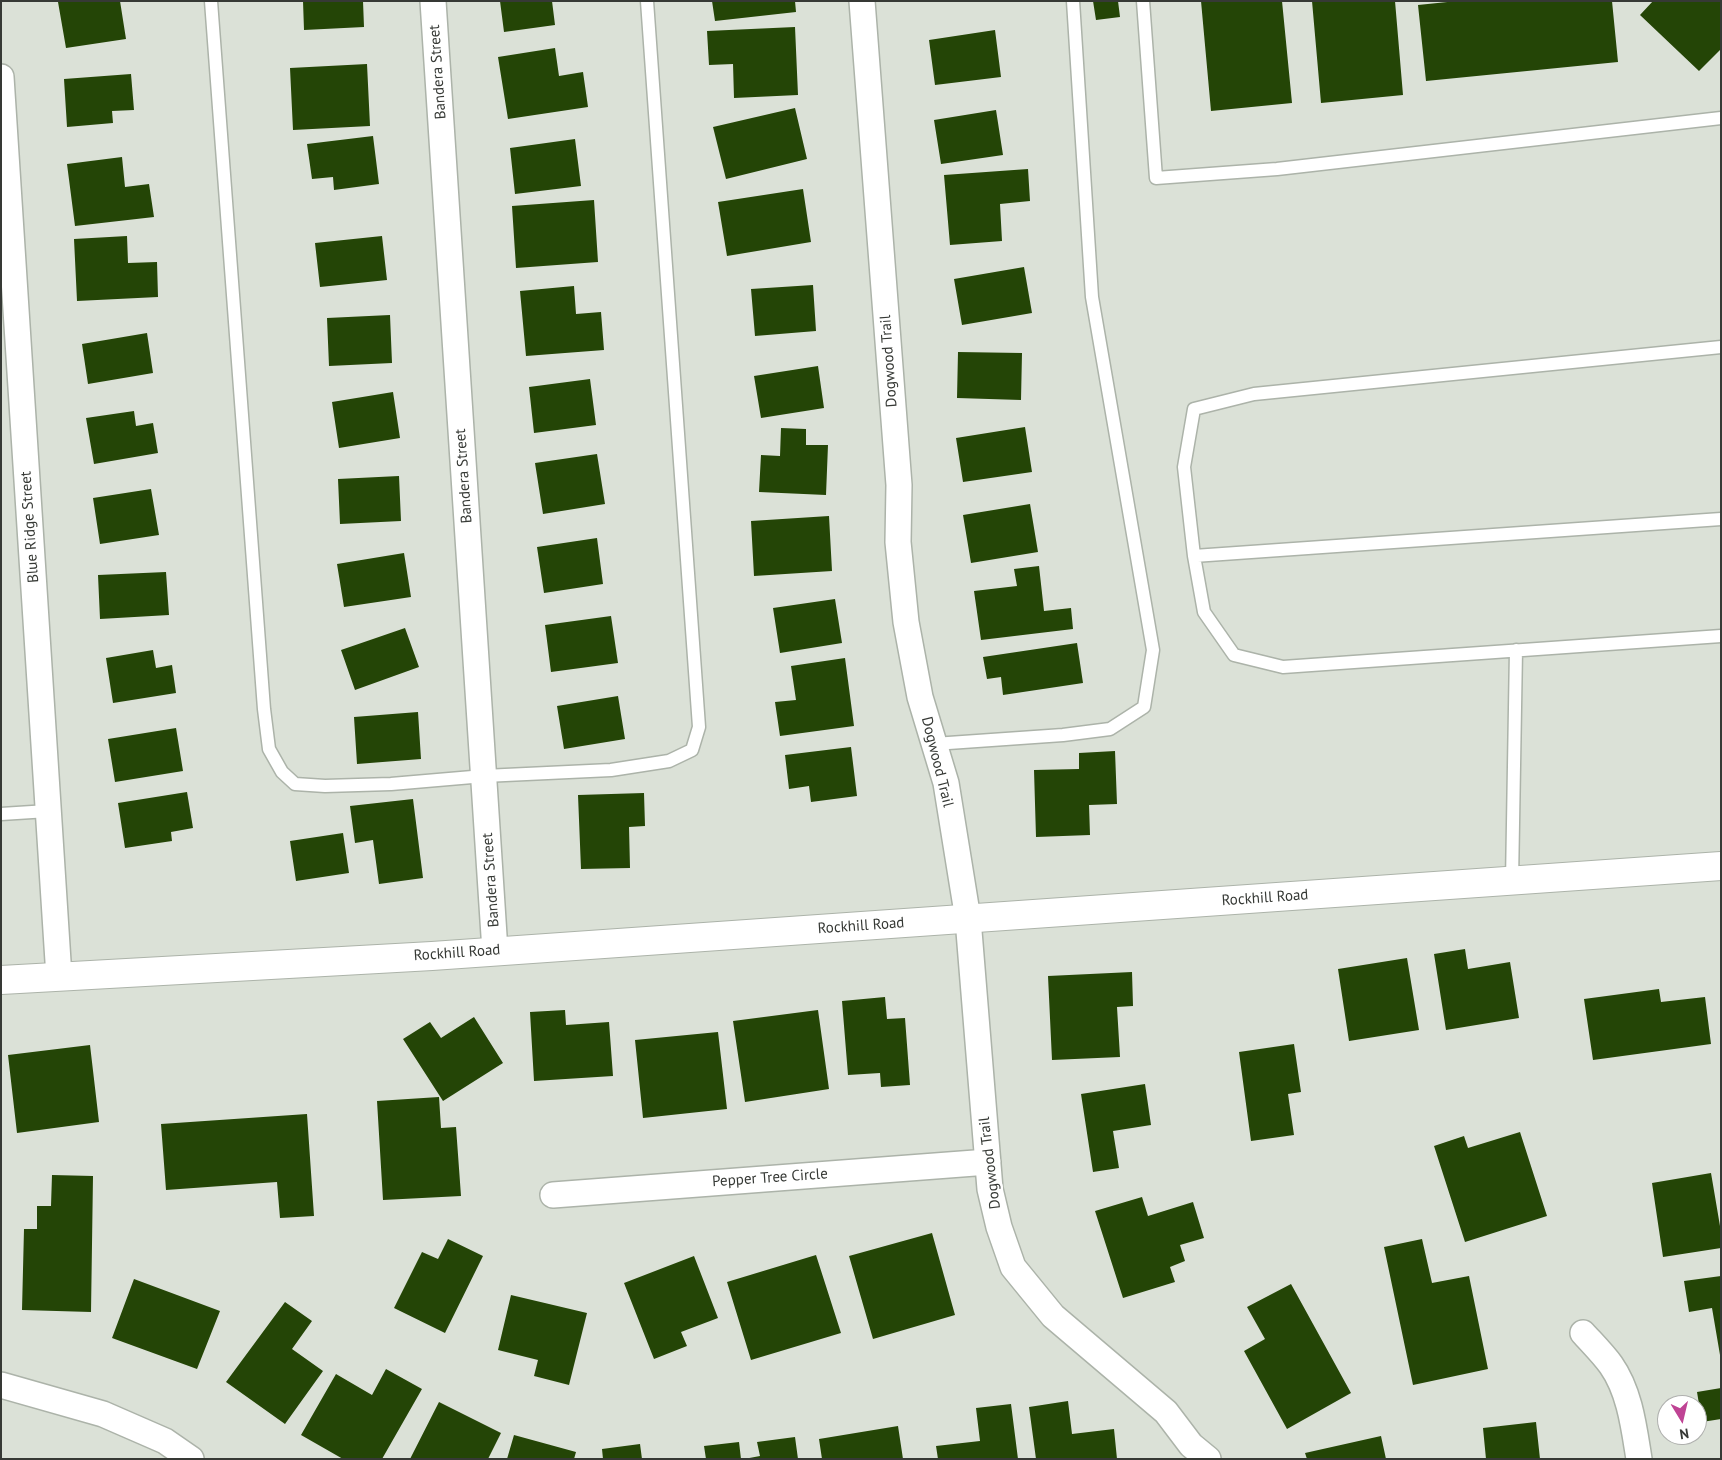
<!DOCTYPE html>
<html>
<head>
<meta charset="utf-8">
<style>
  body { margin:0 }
  #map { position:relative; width:1722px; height:1460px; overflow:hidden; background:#dbe1d7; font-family:"PT Sans",sans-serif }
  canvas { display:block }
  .frame { position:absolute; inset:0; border:2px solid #363935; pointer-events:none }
  .north { position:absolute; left:1657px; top:1395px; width:50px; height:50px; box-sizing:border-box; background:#fff; border:1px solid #afb0ae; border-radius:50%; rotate:171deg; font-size:14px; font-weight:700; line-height:20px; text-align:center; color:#363935 }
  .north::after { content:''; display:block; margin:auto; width:18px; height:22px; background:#bf4394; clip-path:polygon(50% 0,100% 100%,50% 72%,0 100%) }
</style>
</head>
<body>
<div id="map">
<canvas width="1722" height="1460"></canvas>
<div class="frame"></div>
<div class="north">N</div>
</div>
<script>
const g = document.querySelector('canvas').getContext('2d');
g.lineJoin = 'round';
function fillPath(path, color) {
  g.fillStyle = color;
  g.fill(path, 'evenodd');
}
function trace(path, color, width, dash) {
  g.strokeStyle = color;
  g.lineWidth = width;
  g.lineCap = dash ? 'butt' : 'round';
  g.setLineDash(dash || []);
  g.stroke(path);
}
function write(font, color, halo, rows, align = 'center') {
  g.font = font + ' "PT Sans",sans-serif';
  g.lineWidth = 5;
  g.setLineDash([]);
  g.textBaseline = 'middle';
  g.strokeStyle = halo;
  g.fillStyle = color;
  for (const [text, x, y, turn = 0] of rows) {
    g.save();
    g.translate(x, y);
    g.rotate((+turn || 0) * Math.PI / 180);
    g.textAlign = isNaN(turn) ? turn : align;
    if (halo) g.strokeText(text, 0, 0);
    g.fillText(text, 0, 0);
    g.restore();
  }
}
fillPath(new Path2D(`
  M65 1H120L126 39 66 48 58 2Z
  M303 1H363L364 27 304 30Z
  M500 1H552L555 25 504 32Z
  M712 1H795L796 12 715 21Z
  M1093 1H1118L1120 17 1096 20Z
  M1201 1H1282L1292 103 1211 111Z
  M1312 1H1395L1403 95 1321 103Z
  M1457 1H1612L1618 62 1426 81 1418 5Z
  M1653 1H1721V49L1699 71 1640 15Z
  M795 27 798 95 734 98 733 64 709 65 707 31Z
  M995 30 1001 77 935 85 929 40Z
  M555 48 559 76 583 72 588 107 508 119 498 57Z
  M367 64 370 126 293 130 290 68Z
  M131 74 134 110 112 111 113 123 67 127 64 79Z
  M795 108 807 159 726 179 713 127Z
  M996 110 1003 155 941 164 934 120Z
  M373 136 379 184 334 190 333 177 312 179 307 144Z
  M575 139 581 186 515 194 510 148Z
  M122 157 125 187 149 184 154 217 75 226 67 164Z
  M1028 169 1030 201 1000 204 1002 241 950 245 944 175Z
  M803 189 811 242 727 256 718 202Z
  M594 200 598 262 516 268 512 206Z
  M127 236 128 263 157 262 158 297 77 301 74 239Z
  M382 236 387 280 320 287 315 243Z
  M1024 267 1032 313 962 325 954 279Z
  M813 285 816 331 755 336 751 289Z
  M574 286 576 314 601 312 604 350 526 356 520 291Z
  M390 315 392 363 329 366 327 318Z
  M147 333 153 373 88 384 82 344Z
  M958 352 1022 353 1021 400 957 398Z
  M818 366 824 408 761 418 754 376Z
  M590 379 596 425 534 433 529 387Z
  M393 392 400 438 339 448 332 402Z
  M134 411 136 426 153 423 158 453 94 464 86 418Z
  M1025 427 1032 472 963 482 956 438Z
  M781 428 806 429V445H828L826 495 759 492 761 455 780 456Z
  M597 454 605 504 543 514 535 463Z
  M399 476 401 521 340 524 338 479Z
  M151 489 159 535 100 544 93 498Z
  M1030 504 1038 552 971 563 963 515Z
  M829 516 832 571 754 576 751 521Z
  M597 538 603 584 544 593 537 547Z
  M404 553 411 597 344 607 337 564Z
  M1039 566 1044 611 1071 608 1073 629 981 640 974 591 1017 586 1014 569Z
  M166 572 169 615 100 619 98 575Z
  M835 599 842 643 780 653 773 608Z
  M611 616 618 663 551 672 545 625Z
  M405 628 419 667 355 690 341 650Z
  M1077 643 1083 683 1003 695 1001 677 987 679 983 657Z
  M153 650 156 668 172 665 176 693 113 703 106 658Z
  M845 658 854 726 780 736 775 702 796 700 791 666Z
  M618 696 625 739 564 749 557 706Z
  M418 712 421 759 357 764 354 717Z
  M176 728 183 771 115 782 108 739Z
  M851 747 857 796 811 802 809 786 789 789 785 755Z
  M1115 751 1117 804 1089 805 1090 835 1036 837 1034 770 1079 769V753Z
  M187 792 193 828 171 832 172 841 125 848 118 803Z
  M644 793 645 826 629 827 630 868 581 869 578 795Z
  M413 799 423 878 379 884 373 840 355 843 350 806Z
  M343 833 349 873 296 881 290 841Z
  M1465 949 1468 969 1510 962 1519 1018 1446 1030 1434 954Z
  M1407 958 1419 1030 1349 1041 1338 969Z
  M1132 972 1133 1006 1117 1007 1120 1057 1052 1060 1048 976Z
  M1659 989 1661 1002 1705 997 1711 1044 1593 1060 1584 999Z
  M885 997 887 1019 905 1018 910 1085 881 1087 880 1073 848 1075 842 1001Z
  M565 1010 566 1025 609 1022 613 1076 534 1081 530 1012Z
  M818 1010 829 1089 745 1102 733 1021Z
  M474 1017 503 1063 443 1101 403 1039 430 1022 441 1038Z
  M718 1032 727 1109 643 1118 635 1040Z
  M1294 1044 1301 1092 1288 1094 1294 1135 1251 1141 1239 1052Z
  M90 1045 99 1122 17 1133 8 1055Z
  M1145 1084 1151 1125 1113 1131 1119 1168 1093 1172 1081 1094Z
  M439 1097 441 1128 456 1127 461 1196 383 1200 377 1101Z
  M307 1114 314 1216 280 1218 277 1182 166 1190 161 1124Z
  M1520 1132 1547 1216 1465 1242 1434 1146 1464 1136 1468 1148Z
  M1711 1173 1721 1232V1248L1663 1257 1652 1183Z
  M52 1175 93 1176 91 1312 22 1310 24 1229H37V1206H51Z
  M1142 1197 1148 1216 1193 1202 1204 1238 1180 1245 1185 1261 1170 1267 1175 1282 1123 1298 1095 1211Z
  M932 1233 955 1315 873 1339 849 1256Z
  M448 1239 483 1256 445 1333 394 1308 422 1252 438 1259Z
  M1422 1239 1432 1283 1469 1276 1488 1369 1413 1385 1384 1247Z
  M816 1255 841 1333 751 1360 727 1282Z
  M694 1256 718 1318 681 1332 687 1346 654 1359 624 1283Z
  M1721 1276V1355H1720L1712 1308 1689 1312 1684 1281Z
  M134 1279 220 1311 197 1369 112 1338Z
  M1291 1284 1351 1393 1287 1429 1244 1351 1265 1339 1247 1307Z
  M511 1295 587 1313 569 1385 534 1376 538 1360 498 1350Z
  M285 1302 312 1321 292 1349 323 1371 285 1424 226 1382Z
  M386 1369 422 1389 382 1459H343L301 1435 336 1374 372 1395Z
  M1721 1388V1419L1702 1422 1697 1392Z
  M1068 1401 1072 1434 1114 1429 1117 1459H1036L1029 1407Z
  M439 1402 501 1433 488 1459H410Z
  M1011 1404 1018 1459H938L936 1446 980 1441 976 1408Z
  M1536 1422 1540 1459H1486L1483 1428Z
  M898 1426 903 1459H822L819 1439Z
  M514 1435 576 1452 574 1459H507Z
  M1381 1436 1386 1459H1307L1305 1453Z
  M795 1437 798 1459H744L760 1456 757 1442Z
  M739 1442 741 1459H706L704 1446Z
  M640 1444 642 1459H603L602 1449Z`), '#244506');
const lane = new Path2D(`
  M211 1 264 709 269 749 282 772 295 784 325 786 391 784 484 776 611 770 669 761 692 750 699 727 647 1
  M1143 1 1156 178 1277 169 1721 118
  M1721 347 1254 394 1194 409 1184 467 1194 556 1204 612 1234 655 1283 667 1721 636
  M1194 556 1721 519
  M934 744 1063 735 1110 729 1144 707 1153 650 1092 297 1073 1
  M1 814 48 811
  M1512 881 1516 650`);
const street = new Path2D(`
  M433 1 495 951
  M862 1 899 485 898 542 906 622 920 697 946 783 968 919 990 1189 999 1227 1013 1267 1053 1316 1166 1412 1191 1445 1208 1459
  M1 77 59 977
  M553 1195 988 1162
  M1583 1333C1592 1343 1603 1354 1611 1365 1630 1392 1634 1428 1639 1459
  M1 1385 103 1414 165 1441 191 1459`);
const secondary = new Path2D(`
  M1 980 432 956 1721 866`);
trace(lane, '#acb3a9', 15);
trace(street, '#acb3a9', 28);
trace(secondary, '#acb3a9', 30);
trace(lane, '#fff', 12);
trace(street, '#fff', 25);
trace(secondary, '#fff', 28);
write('15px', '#363935', '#fff', [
  ["Bandera Street",438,72,-94],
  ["Dogwood Trail",889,361,-94],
  ["Bandera Street",464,476,-94],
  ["Blue Ridge Street",30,527,-94],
  ["Dogwood Trail",937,762,76],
  ["Bandera Street",491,880,-94],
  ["Rockhill Road",1265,898,-4],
  ["Rockhill Road",861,926,-4],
  ["Rockhill Road",457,953,-4],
  ["Dogwood Trail",990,1163,-97],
  ["Pepper Tree Circle",770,1178,-4]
]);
</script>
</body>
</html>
